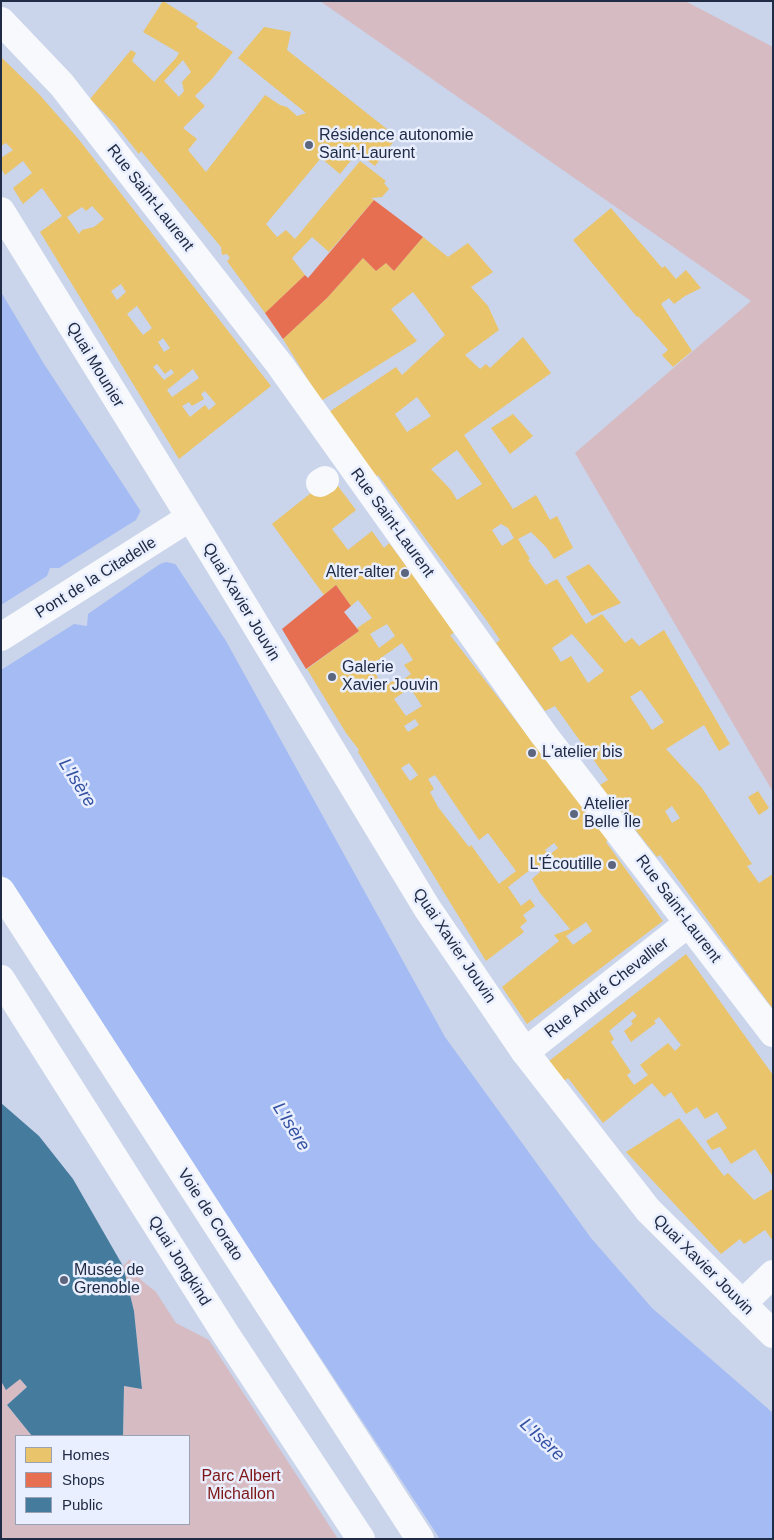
<!DOCTYPE html>
<html>
<head>
<meta charset="utf-8">
<style>
  body { margin:0 }
  #map { position:relative; width:774px; height:1540px; overflow:hidden; background:#cad4ea; font-family:Arial,sans-serif }
  canvas { display:block }
  .frame { position:absolute; inset:0; border:2px solid #202b45; pointer-events:none }
  .legend { position:absolute; left:15px; top:1435px; width:175px; height:90px; box-sizing:border-box; background:#e9effe; border:1px solid #99a1b4; margin:0; padding:6px 9px; list-style:none; font-size:15px; color:#202b45 }
  .legend li { display:flex; align-items:center; gap:10px; height:25px }
  .legend b { width:25px; border:1px solid #99a1b4 }
</style>
</head>
<body>
<div id="map">
<canvas width="774" height="1540"></canvas>
<div class="frame"></div>
<ul class="legend">
<li><b style="height:14px;background:#e9c46a"></b>Homes</li>
<li><b style="height:14px;background:#e76f51"></b>Shops</li>
<li><b style="height:14px;background:#457b9d"></b>Public</li>
</ul>
</div>
<script>
const g = document.querySelector('canvas').getContext('2d');
g.lineJoin = 'round';
function fillPath(path, color) {
  g.fillStyle = color;
  g.fill(path, 'evenodd');
}
function trace(path, color, width, dash) {
  g.strokeStyle = color;
  g.lineWidth = width;
  g.lineCap = dash ? 'butt' : 'round';
  g.setLineDash(dash || []);
  g.stroke(path);
}
function write(font, color, halo, rows, align = 'center') {
  g.font = font + ' Arial,sans-serif';
  g.lineWidth = 5;
  g.setLineDash([]);
  g.textBaseline = 'middle';
  g.strokeStyle = halo;
  g.fillStyle = color;
  for (const [text, x, y, turn = 0] of rows) {
    g.save();
    g.translate(x, y);
    g.rotate((+turn || 0) * Math.PI / 180);
    g.textAlign = isNaN(turn) ? turn : align;
    if (halo) g.strokeText(text, 0, 0);
    g.fillText(text, 0, 0);
    g.restore();
  }
}
fillPath(new Path2D(`
  M320 1H685L773 47V792L575 453 751 301Z
  M130 1259 141 1280 156 1292 176 1323 209 1340 338 1539H1V1381L20 1379 27 1387 7 1405 32 1436H16V1524H189V1436H123L124 1386 142 1388 134 1311 123 1266Z`), '#d6bcc2');
fillPath(new Path2D(`
  M1 292 44 364 226 641 445 1037 591 1238 652 1308 773 1413V1539H440L1 873Z`), '#a4bbf4');
fillPath(new Path2D(`
  M142 508 179 565 166 562 160 564 88 614 87 626 74 624 1 670V605L47 576 50 568H59L136 520Z`), '#cad4ea');
fillPath(new Path2D(`
  M163 1 198 23 196 27 233 52 212 79 195 96 205 106 183 128 197 139 188 150 206 172 265 95 280 105 287 107 297 116 306 113 238 58 264 27 291 32 287 50 397 137 375 166 357 153 340 174 321 158 266 224 277 237 286 230 295 239 360 161 386 181 384 183 389 189 382 197 371 198 374 200 329 252 312 237 292 258 305 275 265 313 227 261 230 258 227 254 222 255 221 247 141 151 139 154 115 124 90 99 131 50 136 53 132 61 154 82 176 58 179 53 143 32ZM183 60 191 72 182 82 184 91 179 97 164 81Z
  M1 57 38 93 80 141 271 386 179 459 40 232 62 216 42 188 23 204 13 188 32 173 23 161 5 175 1 168V158L13 150 6 143 1 146ZM92 206 104 219 94 227 82 230 79 234 67 217 82 207 86 211ZM121 284 126 292 117 300 111 291ZM137 306 152 328 143 335 127 314ZM163 338 170 348 164 352 158 342ZM157 364 165 374 171 369 174 373 164 380 153 367ZM193 369 199 378 172 397 167 390ZM205 391 216 404 209 410 205 405 190 417 182 406 189 402 192 406 204 399 201 394Z
  M611 208 662 268 665 266 676 279 686 270 701 288 685 296 674 304 669 298 661 304 692 351 673 367 662 355 668 350 638 316 637 317 573 240Z
  M423 237 448 257 468 243 493 272 471 287 488 306 499 330 465 355 480 369 486 364 490 368 523 337 551 373 464 435 513 509 536 495 550 520 557 516 573 548 554 559 547 548 531 532 518 539 530 559 528 560 546 585 557 579 586 624 602 614 625 643 632 638 639 646 664 630 730 744 719 751 704 725 666 749 702 788 752 864 747 866 759 883 773 874V1009L660 855 657 857 600 785 608 780 555 706 545 711 496 643 500 640 487 621 378 475 374 478 329 412 396 367 402 375 445 335 432 317 413 292 391 309 417 341 321 401 283 339 327 298 363 258 376 271 386 263 394 271ZM417 397 431 416 407 432 395 414ZM457 450 482 484 457 500 451 490 431 469ZM501 524 508 528 514 538 502 546 492 530ZM572 634 604 671 588 683 571 656 561 662 552 648ZM641 690 664 722 652 730 630 697ZM672 806 680 818 672 823 665 811Z
  M513 414 533 436 510 454 491 428Z
  M331 477 356 510 332 529 348 550 372 531 384 548 389 543 456 632 450 635 608 840 606 842 663 921 527 1024 502 987 559 941 554 935 570 929 540 893 532 879 540 872 535 866 508 887 521 906 530 899 535 906 523 915 527 921 520 927 524 932 486 961 358 752 359 750 346 733 307 669 359 631 357 628 372 618 358 600 351 606 336 585 324 595 272 524ZM387 624 395 636 379 648 370 634ZM402 643 413 660 404 665 411 674 404 679 422 706 406 716 394 699 404 692 396 682 393 681 387 684 385 679 380 682 371 665ZM415 719 419 725 408 732 404 726ZM409 763 418 775 410 781 401 768ZM435 775 479 840 488 833 516 871 499 884 471 845 469 847 438 807 430 792 434 789 428 779ZM554 843 558 848 549 855 545 850ZM586 922 592 931 573 945 566 936Z
  M589 564 621 603 592 616 566 577Z
  M758 791 769 808 759 815 748 797Z
  M686 954 773 1075V1177L755 1149 731 1164 720 1147 712 1150 706 1141 727 1128 717 1112 705 1119 697 1107 686 1114 671 1092 664 1097 652 1083 603 1123 568 1078 564 1081 549 1061ZM633 1011 637 1016 631 1021 633 1024 624 1031 631 1042 656 1023 654 1021 659 1017 681 1045 675 1051 668 1043 640 1065 648 1075 634 1085 627 1075 631 1072 611 1042 614 1039 609 1031Z
  M679 1118 724 1176 728 1173 754 1200 773 1189V1241L765 1230 744 1244 740 1239 721 1254 626 1152Z`), '#e9c46a');
fillPath(new Path2D(`
  M374 200 423 237 394 271 386 263 376 271 363 258 327 298 283 339 265 313 305 275 308 278Z
  M336 585 351 606 344 612 359 631 306 669 282 629Z`), '#e76f51');
fillPath(new Path2D(`
  M1 1103 39 1136 73 1179 123 1266 134 1311 142 1389 124 1386 123 1436H32L7 1405 27 1387 20 1379 6 1390 1 1381Z`), '#457b9d');
trace(new Path2D(`
  M1 21 62 85 280 365 544 735 773 1033
  M320 483 325 480
  M525 1052 677 932 690 925
  M742 1304 773 1274`), '#f7f9fc', 28);
trace(new Path2D(`
  M1 211 214 556 427 908 525 1052 648 1210 773 1334
  M1 637 189 518
  M1 891 420 1539
  M1 979 225 1333 361 1539`), '#f7f9fc', 28);
for (const [x, y, r, color] of [
  [309,145,5,"#5c667f"],
  [405,573,5,"#5c667f"],
  [332,677,5,"#5c667f"],
  [532,753,5,"#5c667f"],
  [574,814,5,"#5c667f"],
  [612,865,5,"#5c667f"],
  [64,1280,5,"#5c667f"]
]) {
  const dot = new Path2D();
  dot.arc(x, y, r, 0, 2 * Math.PI);
  g.fillStyle = color;
  g.fill(dot);
  trace(dot, '#e9effe', 2);
}
write('16px', '#202b45', '#e9effe', [
  ["Résidence autonomie",319,136],
  ["Saint-Laurent",319,154],
  ["Alter-alter",395,573,"right"],
  ["Galerie",342,668],
  ["Xavier Jouvin",342,686],
  ["L'atelier bis",542,753],
  ["Atelier",584,805],
  ["Belle Île",584,823],
  ["L'Écoutille",602,865,"right"],
  ["Musée de",74,1271],
  ["Grenoble",74,1289]
], 'left');
write('16px', '#202b45', '#e9effe', [
  ["Rue Saint-Laurent",150,198,52],
  ["Quai Mounier",95,365,59],
  ["Rue Saint-Laurent",392,523,54],
  ["Pont de la Citadelle",96,578,-32],
  ["Quai Xavier Jouvin",241,602,59],
  ["Rue Saint-Laurent",678,909,53],
  ["Quai Xavier Jouvin",454,946,56],
  ["Rue André Chevallier",607,988,-38],
  ["Voie de Corato",210,1215,57],
  ["Quai Jongkind",179,1261,58],
  ["Quai Xavier Jouvin",703,1265,45]
]);
write('16px', '#7d1515', '#e9effe', [
  ["Parc Albert",241,1477],
  ["Michallon",241,1495]
]);
write('italic 18px', '#3450a3', '#e9effe', [
  ["L'Isère",77,783,58],
  ["L'Isère",291,1127,58],
  ["L'Isère",542,1440,43]
]);
</script>
</body>
</html>
